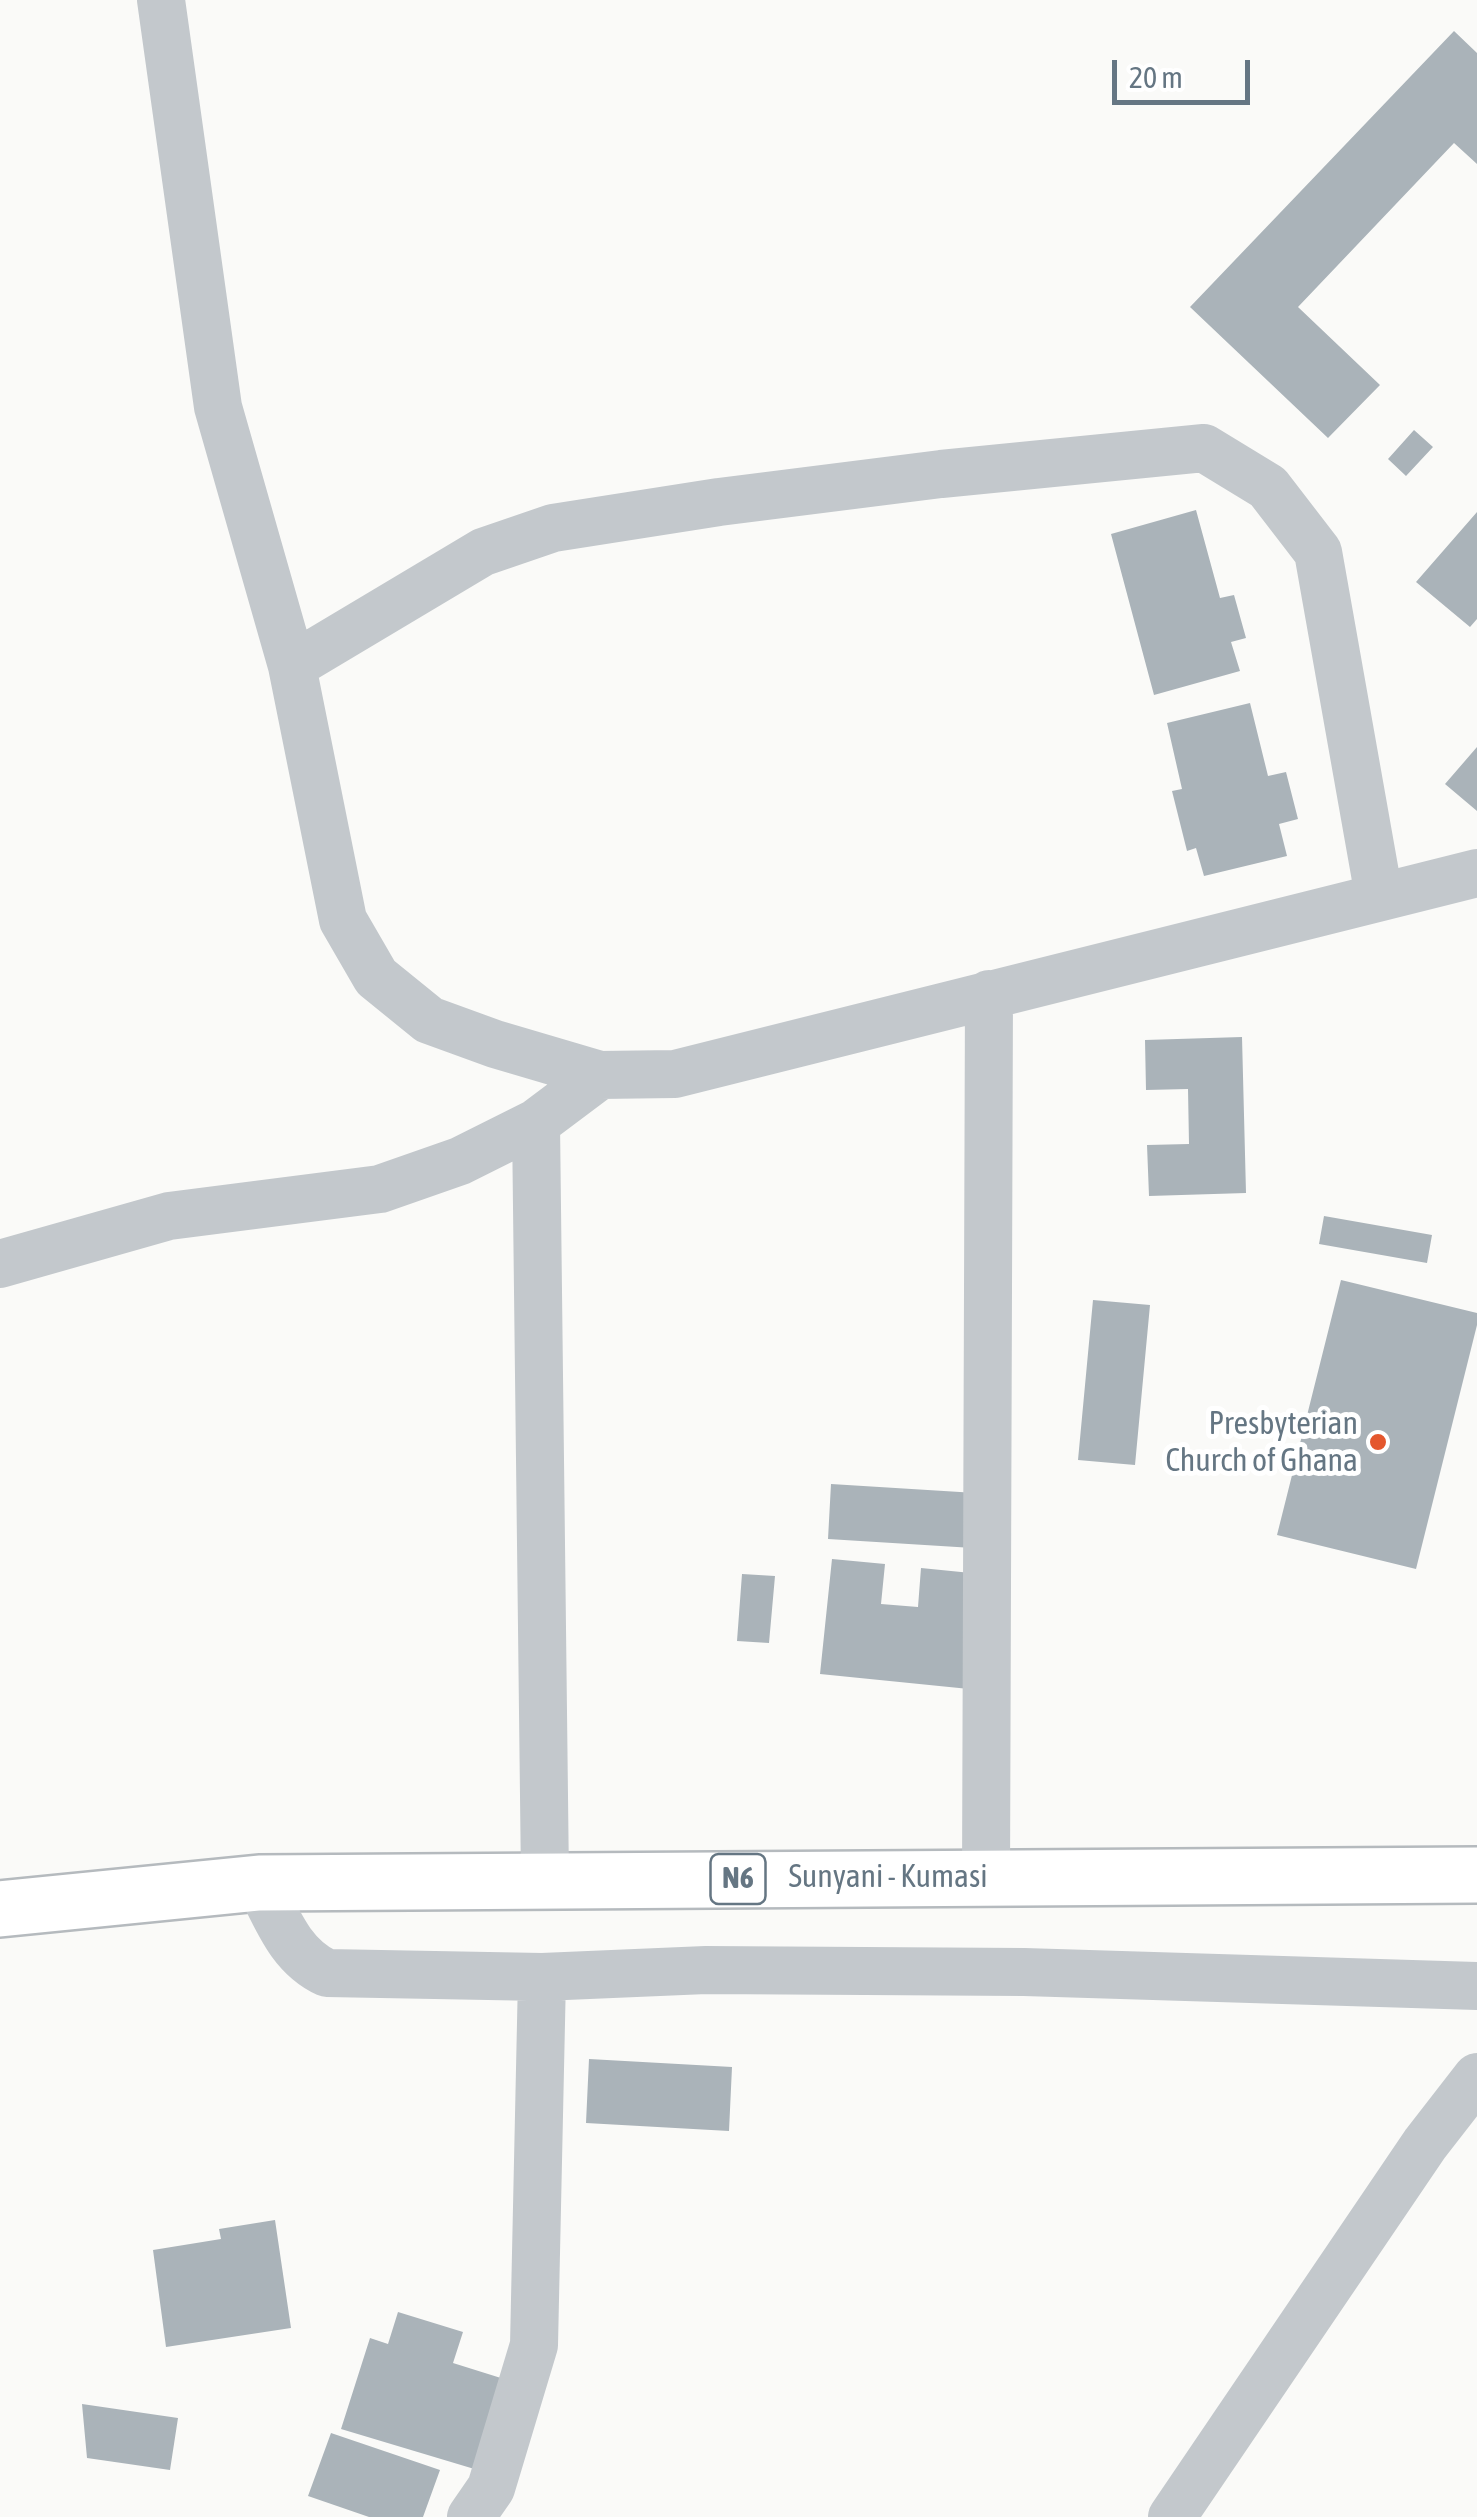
<!DOCTYPE html>
<html>
<head>
<meta charset="utf-8">
<style>
  body { margin:0 }
  #map { position:relative; width:1477px; height:2517px; overflow:hidden; background:#fafaf8; font-family:"Asap Condensed",sans-serif }
  canvas { display:block }
  .scale { position:absolute; left:1112px; top:60px; width:138px; height:45px; box-sizing:border-box; border:5px solid #657683; border-top:0; padding-left:12px; font-size:30px; line-height:35px; white-space:nowrap; color:#657683; -webkit-text-stroke:8px #fff; paint-order:stroke }
</style>
</head>
<body>
<div id="map">
<canvas width="1477" height="2517"></canvas>
<div class="scale">20 m</div>
</div>
<script>
const g = document.querySelector('canvas').getContext('2d');
g.lineJoin = 'round';
function fillPath(path, color) {
  g.fillStyle = color;
  g.fill(path, 'evenodd');
}
function trace(path, color, width, dash) {
  g.strokeStyle = color;
  g.lineWidth = width;
  g.lineCap = dash ? 'butt' : 'round';
  g.setLineDash(dash || []);
  g.stroke(path);
}
function write(font, color, halo, rows, align = 'center') {
  g.font = font + ' "Asap Condensed",sans-serif';
  g.lineWidth = 10;
  g.setLineDash([]);
  g.textBaseline = 'middle';
  g.strokeStyle = halo;
  g.fillStyle = color;
  for (const [text, x, y, turn = 0] of rows) {
    g.save();
    g.translate(x, y);
    g.rotate((+turn || 0) * Math.PI / 180);
    g.textAlign = isNaN(turn) ? turn : align;
    if (halo) g.strokeText(text, 0, 0);
    g.fillText(text, 0, 0);
    g.restore();
  }
}
fillPath(new Path2D(`
  M1454 31 1477 53V164L1454 143 1298 307 1380 385 1328 438 1190 307Z
  M1414 430 1433 447 1406 476 1388 459Z
  M1196 510 1220 598 1234 595 1246 638 1231 642 1240 671 1154 695 1111 534Z
  M1477 512V619L1470 627 1416 582Z
  M1250 703 1268 776 1286 772 1298 819 1279 824 1287 856 1204 876 1196 848 1187 851 1172 791 1182 789 1167 723Z
  M1477 747V811L1445 784Z
  M1242 1037 1246 1193 1149 1196 1147 1145 1189 1144 1188 1089 1146 1090 1145 1040Z
  M1324 1216 1432 1235 1427 1263 1319 1244Z
  M1341 1280 1477 1313V1325L1416 1569 1277 1535Z
  M1093 1300 1150 1305 1135 1465 1078 1460Z
  M831 1484 976 1493 973 1548 828 1539Z
  M832 1559 885 1564 881 1604 918 1607 921 1568 981 1574 969 1689 820 1674Z
  M742 1574 775 1576 769 1643 737 1641Z
  M589 2059 732 2067 729 2131 586 2123Z
  M275 2220 291 2328 166 2347 153 2250 221 2239 219 2229Z
  M398 2312 463 2332 453 2363 520 2384 491 2474 341 2429 370 2338 388 2344Z
  M82 2404 178 2418 170 2470 87 2458Z
  M331 2433 440 2470 423 2517H369L308 2496Z`), '#aab3b9');
const primary = new Path2D(`
  M0 1909 259 1883 1477 1875`);
trace(primary, '#b5babe', 60);
trace(new Path2D(`
  M161 0 218 407 292 666 343 920 376 977 429 1020 495 1044 600 1075 675 1074 1477 873
  M292 666 483 552 553 528 719 502 941 474 1204 448 1268 487 1318 552 1379 896
  M536 1123 545 1880
  M0 1264 169 1216 380 1189 460 1161 536 1123 600 1075
  M986 1877 989 994
  M259 1883C277 1918 290 1956 327 1973L542 1977 706 1970 1024 1972 1477 1986
  M471 2517 491 2488 534 2345 542 1977
  M1172 2517 1425 2144 1477 2077`), '#c3c8cc', 48);
trace(primary, '#fff', 55);
for (const [x, y, r, color] of [
  [1378,1442,10,"#e4572e"]
]) {
  const dot = new Path2D();
  dot.arc(x, y, r, 0, 2 * Math.PI);
  g.fillStyle = color;
  g.fill(dot);
  trace(dot, '#fff', 4);
}
for (const [x, y, w] of [
  [738,1879,55]
]) {
  const box = new Path2D();
  box.roundRect(x - w / 2, y - 25, w, 50, 8);
  g.fillStyle = '#fff';
  g.fill(box);
  trace(box, '#657683', 2.5);
}
write('bold 30px', '#657683', null, [
  ["N6",738,1879]
]);
write('32px', '#657683', '#fff', [
  ["Presbyterian",1358,1424],
  ["Church of Ghana",1358,1461]
], 'right');
write('32px', '#657683', '#fff', [
  ["Sunyani - Kumasi",888,1877]
]);
</script>
</body>
</html>
